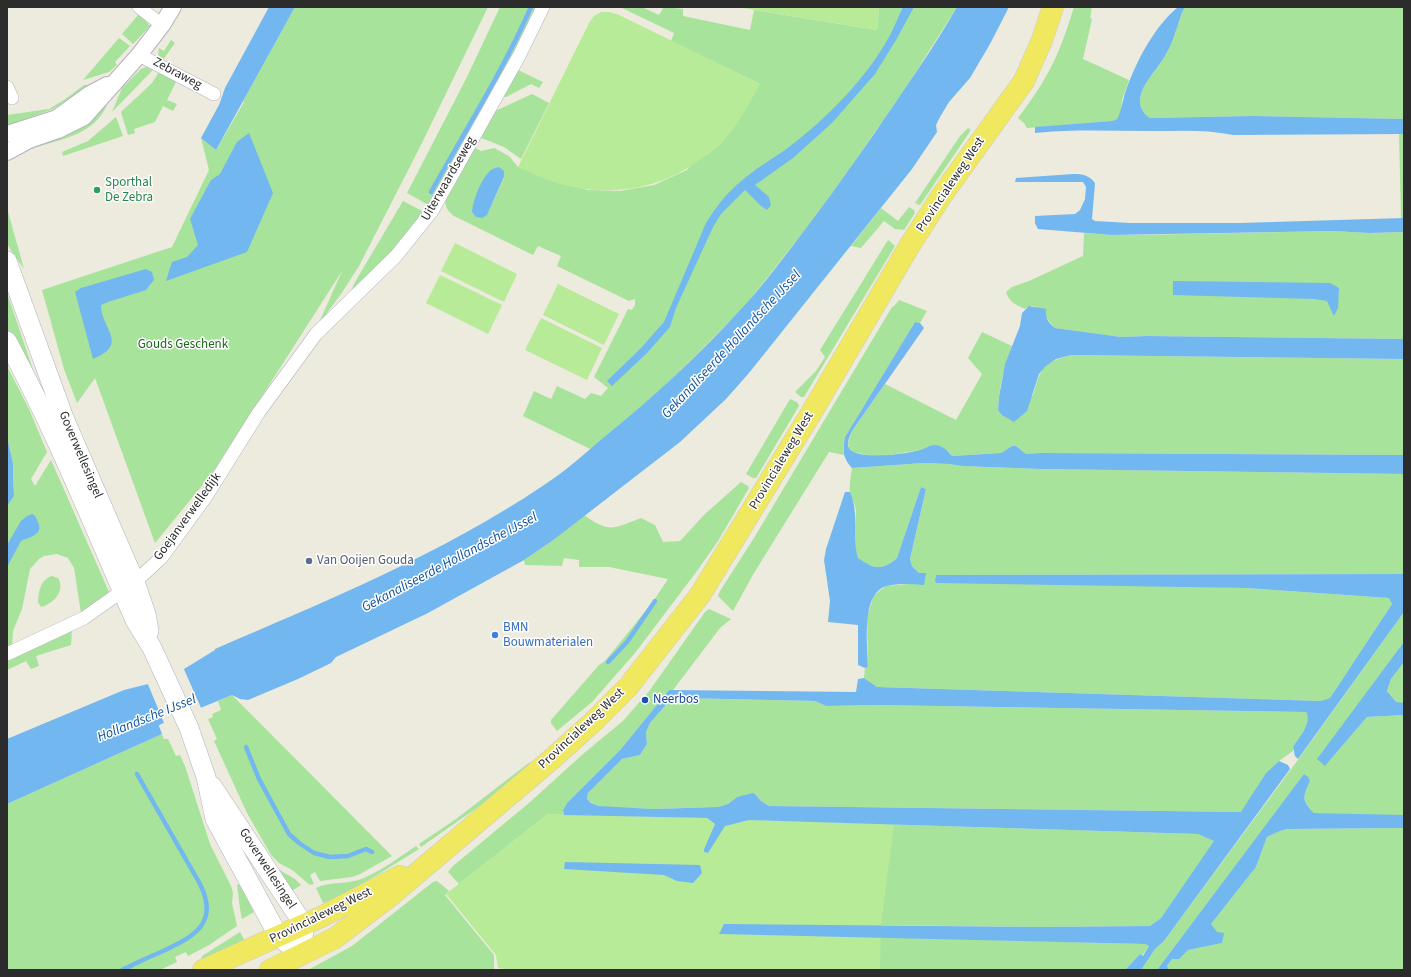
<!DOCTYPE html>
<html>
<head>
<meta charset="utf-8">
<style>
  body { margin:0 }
  #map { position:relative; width:1411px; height:977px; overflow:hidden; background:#edeade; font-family:"Source Sans 3",sans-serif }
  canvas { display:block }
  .frame { position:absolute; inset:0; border:8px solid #2c2c2c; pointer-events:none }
</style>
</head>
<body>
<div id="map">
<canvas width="1411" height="977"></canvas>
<div class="frame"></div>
</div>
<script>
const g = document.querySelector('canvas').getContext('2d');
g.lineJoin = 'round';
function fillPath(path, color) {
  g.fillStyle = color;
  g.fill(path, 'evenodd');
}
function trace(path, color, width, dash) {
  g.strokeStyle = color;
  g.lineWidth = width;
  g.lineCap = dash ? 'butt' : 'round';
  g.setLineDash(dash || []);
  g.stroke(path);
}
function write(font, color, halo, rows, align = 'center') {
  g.font = font + ' "Source Sans 3",sans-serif';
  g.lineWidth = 3;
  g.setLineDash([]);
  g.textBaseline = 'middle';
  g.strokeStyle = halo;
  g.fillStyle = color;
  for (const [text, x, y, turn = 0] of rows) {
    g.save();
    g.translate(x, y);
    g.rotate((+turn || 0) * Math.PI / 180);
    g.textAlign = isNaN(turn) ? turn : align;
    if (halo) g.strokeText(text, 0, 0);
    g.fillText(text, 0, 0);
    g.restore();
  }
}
fillPath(new Path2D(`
  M295 7H488L421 145 359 266 341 294 318 325 342 271 214 471 155 543 95 378 77 403 64 369 42 290 172 247 209 170 201 138 216 150 244 102 243 101Z
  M500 7H538L525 34 430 206 407 193 467 77Z
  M620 7H642L659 15 664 7 683 9V16L750 30 754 10 877 30 879 7H957L910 81 846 174 808 226 744 307 674 377 634 413 590 449 523 416 534 391 551 399 557 386 585 399 591 393 601 396 608 388 594 377 628 309 632 310 635 305V299L629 301 557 266 561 256 538 246 533 255 454 216C446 210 445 206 445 195L473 147 481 151 494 148 509 156 518 167 587 190 620 191 654 185 687 170 760 84 671 41 674 33ZM504 171V178L487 215Z
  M1074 7H1092L1090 18 1092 19 1083 59 1129 80 1122 100 1121 114 1118 119 1112 121 1027 128 1024 123 1018 118C1029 103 1040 88 1049 71 1060 51 1067 29 1074 7Z
  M1185 7H1404V119L1254 116 1150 118C1145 115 1140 109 1140 102 1140 85 1157 70 1165 56 1169 49 1173 41 1175 33 1179 24 1180 15 1185 7Z
  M139 14 150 26 133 44 122 34Z
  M119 38 130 46 115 62 117 65 109 72 83 80Z
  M171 40 175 43 163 60 158 55 159 48 164 51Z
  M146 67 153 70 112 112 122 88 141 69Z
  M516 69 543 82 539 88 531 84 506 97 501 96Z
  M159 72 176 82 167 100 177 104 173 111 163 106 155 122 134 129 135 133 128 135 121 112 152 83Z
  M84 85H92L53 109 7 126V115L49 109 64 100Z
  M532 94 549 103 521 159 504 147 479 137 493 112Z
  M108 102C93 143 46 138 14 157L12 152Z
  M116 117 123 136 63 156 62 152 88 141Z
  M968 128 971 130 920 205 915 203 960 136Z
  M1399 134H1404V218H1401Z
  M403 201 426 213 417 228 349 295 355 282Z
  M909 207 914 210 915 213 904 230 895 229 884 221 861 248 851 246 881 208 898 221Z
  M7 208 24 269C19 260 10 252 7 242Z
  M1334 231 1369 233 1404 232V339L1147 336 1121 337 1055 328C1046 321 1039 298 1025 309 1016 305 1009 302 1006 292L1012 287 1029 281 1083 256 1084 233 1112 235H1138Z
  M888 240 895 246 804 397H801L795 392 816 371 825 357 820 350Z
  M7 293 41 393 7 332Z
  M899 300 927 311 920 323 915 322 845 437 843 450 844 455 829 452 754 573 733 611 718 596 720 591 754 538 892 307 894 306Z
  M982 332 1012 346C1004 366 999 387 998 410L1033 395C1041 368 1042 363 1071 355L1404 359V455L1041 453 1026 454 1016 446H1012L1001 453 952 456 949 452 941 447 935 445 921 450 877 457 853 452 849 448 848 443 852 431 885 384 956 420 982 374 968 358Z
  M7 366 29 409 47 452 31 479 35 486 51 460 109 592 81 613 74 568 68 558 57 554 44 556 39 559 30 569 22 609 13 631 12 647 7 649V487L13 482V463L7 437Z
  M790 399 797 402 799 406 756 478H753L746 474Z
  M924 463 949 464 962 466 1041 469 1404 474V574L936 575 935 580 1246 588 1389 598 1392 604 1330 698 1321 701 877 687 864 678 865 668 868 667 867 617 874 595 886 586 907 584 926 573H919L912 566 910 559 926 489 921 487 897 558C889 565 884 569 873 566 868 565 862 563 859 559 851 550 856 522 856 510 855 504 851 498 850 492 849 485 851 475 852 468Z
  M741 482 748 486 749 488 718 541 697 571 635 653 592 702 557 731 551 723V720L599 665 605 661 652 603 668 579 609 567H579V560L564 558 562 566 525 565 524 560 552 541 584 515C610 534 614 528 641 518L655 525 663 542 680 541 705 514Z
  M52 576 58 578C66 591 53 604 41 607L38 602C39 591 40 580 52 576Z
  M709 609 731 619 720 628 673 690H669L621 749 567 803 563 810 564 815 548 814 459 884 448 872 453 866 529 803 583 754 623 721 650 690 705 612Z
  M1404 612V642L1325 766 1367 717 1404 715V816L1314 813C1301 800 1303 797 1310 781L1304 775 1157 970H1141L1155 949 1164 941 1300 757Z
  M72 629 71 645 36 656 39 666 31 669 26 661 7 670V660Z
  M1404 662V703H1396L1387 691 1391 679Z
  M232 695 392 856 360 874 352 877 320 881 315 872 310 875 314 884 310 885 292 870 279 863 271 855 247 813 214 741 217 739 208 719 213 717 212 714 221 710 218 701Z
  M682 698 815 701 826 706 876 705 1306 712C1312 724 1299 737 1293 747V751L1279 761 1266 773 1242 812 769 806 761 801 756 795 737 797 728 804 718 807 653 809 605 807C598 806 592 804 587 799L588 793 622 759 640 755 647 744 646 732 650 723 671 699Z
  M162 734 164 739H168L176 756 180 755 185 766 210 844 231 886 233 893 232 903 237 926 209 945 188 956 186 952 175 957 177 962 160 970H7V804Z
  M530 762 534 768 421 847 419 844 456 819Z
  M749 820 1198 834 1215 841 1161 918 1150 926 1040 927 869 925 874 919 873 872 736 869 733 916 731 924H724L719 933 1145 944 1149 946 1142 956 1140 954 1125 970H677L679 940 685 936 686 882 693 883 702 873 700 865 725 826Z
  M1404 828V970H1169L1167 966 1172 959H1179L1187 950 1222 943 1211 924 1256 867 1267 837 1280 831 1287 829Z
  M416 846 419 849C396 863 373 878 349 891 341 896 332 901 323 903L316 888C330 881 348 885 364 878 382 870 400 857 416 846Z
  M276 868 295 879 301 885 290 892Z
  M437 881 449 891 445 895 494 955V970H308L352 946 433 882Z
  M240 884 254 912 242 919 240 909 237 885Z
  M240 932 246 943 241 947 201 959 202 956Z`), '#a7e39b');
fillPath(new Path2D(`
  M739 7H879L877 30 754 10Z
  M601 12H610L619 15 760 84C748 106 737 127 720 145 714 151 705 156 698 161 656 192 601 198 551 181 540 177 529 172 518 167L589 23 594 16Z
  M455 243 517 274 504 302 441 271Z
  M440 275 502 305 488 334 426 303Z
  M558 284 619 314 604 345 543 315Z
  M541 318 602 348 587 380 525 350Z
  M548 814 707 818 715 824 704 849 725 826 749 820 894 824 881 925 880 970H512L498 968 496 955 446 894Z`), '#b8eb97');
fillPath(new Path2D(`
  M269 7H295L216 150 201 138 219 105 225 88Z
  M903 7H914L896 40 875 74 832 123 793 158 755 185 769 197 771 205 767 210 761 206 745 190 721 214 713 227 676 308 670 327 647 353 612 386 607 381 641 348 664 322 706 223C715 208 726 194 739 183 754 169 773 159 789 147 827 118 865 80 889 37 894 28 898 17 903 7Z
  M957 7H1009L990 44 970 78 949 102 940 117 936 125 937 132 912 169 749 373 726 399 680 442 552 541 524 560 428 613 336 657 331 663 298 679 248 700 240 699 232 695 159 725 162 734 7 804V739L124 690 148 684 184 669 215 650V649C328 600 442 554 544 485 566 471 584 454 603 438 653 398 700 354 743 307 759 290 773 271 788 252 818 213 846 174 874 134 902 92 932 51 957 7Z
  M1178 7H1185C1180 15 1179 24 1175 33 1173 41 1169 49 1165 56 1157 70 1140 85 1140 102 1140 109 1145 115 1150 118L1254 116 1404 119V134L1233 135C1206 129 1178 131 1151 131 1112 131 1073 129 1035 133V127L1112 121C1114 120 1116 120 1117 119 1120 117 1124 95 1126 90 1137 60 1154 27 1178 7Z
  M249 133 273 193 247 252 166 281 172 262 187 257 198 245 190 219 211 180 220 174 237 142Z
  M499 167 504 171V177L487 215 482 218 476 217 472 212C473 200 480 182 488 173 491 169 495 168 499 167Z
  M1073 174C1083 174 1089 175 1095 183L1092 219 1095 221 1130 223H1240L1404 218V232L1369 233 1334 231 1112 235 1038 229 1035 223V216L1075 214 1080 210 1085 199 1086 187 1083 182H1015L1016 178Z
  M146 269 152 272 154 280 146 290 108 302 101 305C101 329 130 344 93 359L75 292 81 288Z
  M1173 281 1330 283 1339 288 1338 308 1334 316 1327 301 1314 299 1173 295Z
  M1029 306 1046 309C1045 317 1048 323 1055 328L1121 337 1147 336 1404 339V359L1071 355 1056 359 1046 366 1039 374 1027 411 1014 422 1002 415 998 410 999 397 1005 364 1020 326 1022 313Z
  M915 322 920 323 924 328 852 431C850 436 846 443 849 448 856 461 907 454 920 450 925 449 929 445 935 445 942 445 948 451 952 456L1001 453 1012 446H1016L1026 454 1041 453 1404 455V474L1041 469 962 466 949 464 924 463 852 468C842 457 843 450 845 437Z
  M7 437 13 463V484L14 496 7 506Z
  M921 487 926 489 910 559 912 566 919 573H926L924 585C912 584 899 583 887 586 860 593 868 646 868 667L865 668 858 665V625L828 622 830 601 824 560 826 549 845 492H850C860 516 851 535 858 558 873 569 883 571 897 558Z
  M32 514C36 516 36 518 38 522 44 535 29 537 21 541L7 567V545L21 521 27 516Z
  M1404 574V612L1298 759 1295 756 1293 747C1299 737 1312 724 1306 712L876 705 826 706 815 701 682 698 671 699 650 723 646 732 647 744 640 755 622 759 588 793 587 799 591 803 599 806 653 809 718 807 728 804 737 797 753 793 756 795 761 801 769 806 1241 812 1266 773 1279 761 1288 765 1290 769 1164 941 1155 949 1141 970H1125L1140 954 1143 956 1149 946 1145 944 719 934 724 924 1040 927 1150 926 1161 918 1214 841 1198 834 749 820 725 826 708 853 704 852V849L715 824 707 818 564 815 563 810 567 803 621 749 669 690 856 692 858 679 864 678 877 687 1321 701 1330 698 1392 604 1389 598 1246 588 936 583 935 580 936 575Z
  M1404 642V662L1391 679 1387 691 1396 702 1404 703V715L1367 717 1325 766 1317 759Z
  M1304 774 1308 777 1310 781C1303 797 1301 800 1314 813L1404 815V828L1287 829 1280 831 1267 837 1256 867 1211 924 1217 932 1224 933 1222 943 1188 950 1179 959H1172L1167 966 1169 970H1157Z
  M565 862 700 865 702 873 693 883 677 881 664 875 564 869Z`), '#72b7ef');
fillPath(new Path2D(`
  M183 667 202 710 161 727 164 733 163 735 159 726 164 723 147 682Z`), '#edeade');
trace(new Path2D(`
  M431 192C465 131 503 71 531 7
  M608 662 627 642 655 601
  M246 747 259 779 289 834 299 843 314 853 330 857 348 856 366 849 372 852
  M122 970C135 964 148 957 161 952 193 937 220 924 200 884L137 774`), '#72b7ef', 4.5);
const minor = new Path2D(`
  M139 7 162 25
  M139 55 214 94
  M7 87 12 98
  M7 654 84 618 135 582 162 557 205 498 259 412 316 334 396 256 432 211 519 56 543 7`);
const tertiary = new Path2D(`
  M7 134 57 118 90 94 107 85
  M7 152 29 140 58 130 84 117 139 55 162 25 173 7`);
const secondary = new Path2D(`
  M7 261 64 418 135 582 146 614 149 631
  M7 341C56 432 94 527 135 620L152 648 189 728 206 777 215 819 279 937 302 955
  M212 786 304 925 302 955`);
const primary = new Path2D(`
  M203 970 323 916 400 876
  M270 970 335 938 389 897 553 758 594 721 628 687 700 595 813 410 910 245 942 195 1024 81 1042 40 1053 7`);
trace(minor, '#b2b2bf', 14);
trace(tertiary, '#b2b2bf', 18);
trace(secondary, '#b2b2bf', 20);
trace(primary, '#ccc', 22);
trace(minor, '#fff', 13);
trace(tertiary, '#fff', 16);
trace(secondary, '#fff', 19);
trace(primary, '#f0e960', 21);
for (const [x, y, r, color] of [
  [97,190,4,"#2e9e5b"],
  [309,561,4,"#5c6f8a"],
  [495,635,4,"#3f7fe0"],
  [645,700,4,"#1a4fb4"]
]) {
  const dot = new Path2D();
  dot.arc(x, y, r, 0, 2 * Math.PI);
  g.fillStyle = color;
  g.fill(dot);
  trace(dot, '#fff', 1.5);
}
write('13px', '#2c2c2c', '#fff', [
  ["Zebraweg",177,74,28],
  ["Uiterwaardseweg",449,179,-60],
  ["Provincialeweg West",951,185,-56],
  ["Goverwellesingel",80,455,67],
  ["Provincialeweg West",782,461,-59],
  ["Goejanverwelledijk",188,517,-54],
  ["Provincialeweg West",582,729,-43],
  ["Goverwellesingel",267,869,57],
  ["Provincialeweg West",321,916,-26]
]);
write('13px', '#27864d', '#fff', [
  ["Sporthal",105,183],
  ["De Zebra",105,198]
], 'left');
write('13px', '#1d6a1b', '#fff', [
  ["Gouds Geschenk",183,345]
]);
write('13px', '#4e5e75', '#fff', [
  ["Van Ooijen Gouda",317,561]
], 'left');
write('13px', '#366cbe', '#fff', [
  ["BMN",503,628],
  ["Bouwmaterialen",503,643]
], 'left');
write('13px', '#164399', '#fff', [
  ["Neerbos",653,700]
], 'left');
write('italic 14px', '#0e529e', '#fff', [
  ["Gekanaliseerde Hollandsche IJssel",732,345,-47],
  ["Gekanaliseerde Hollandsche IJssel",450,563,-28],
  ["Hollandsche IJssel",147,719,-22]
]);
</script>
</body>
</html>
